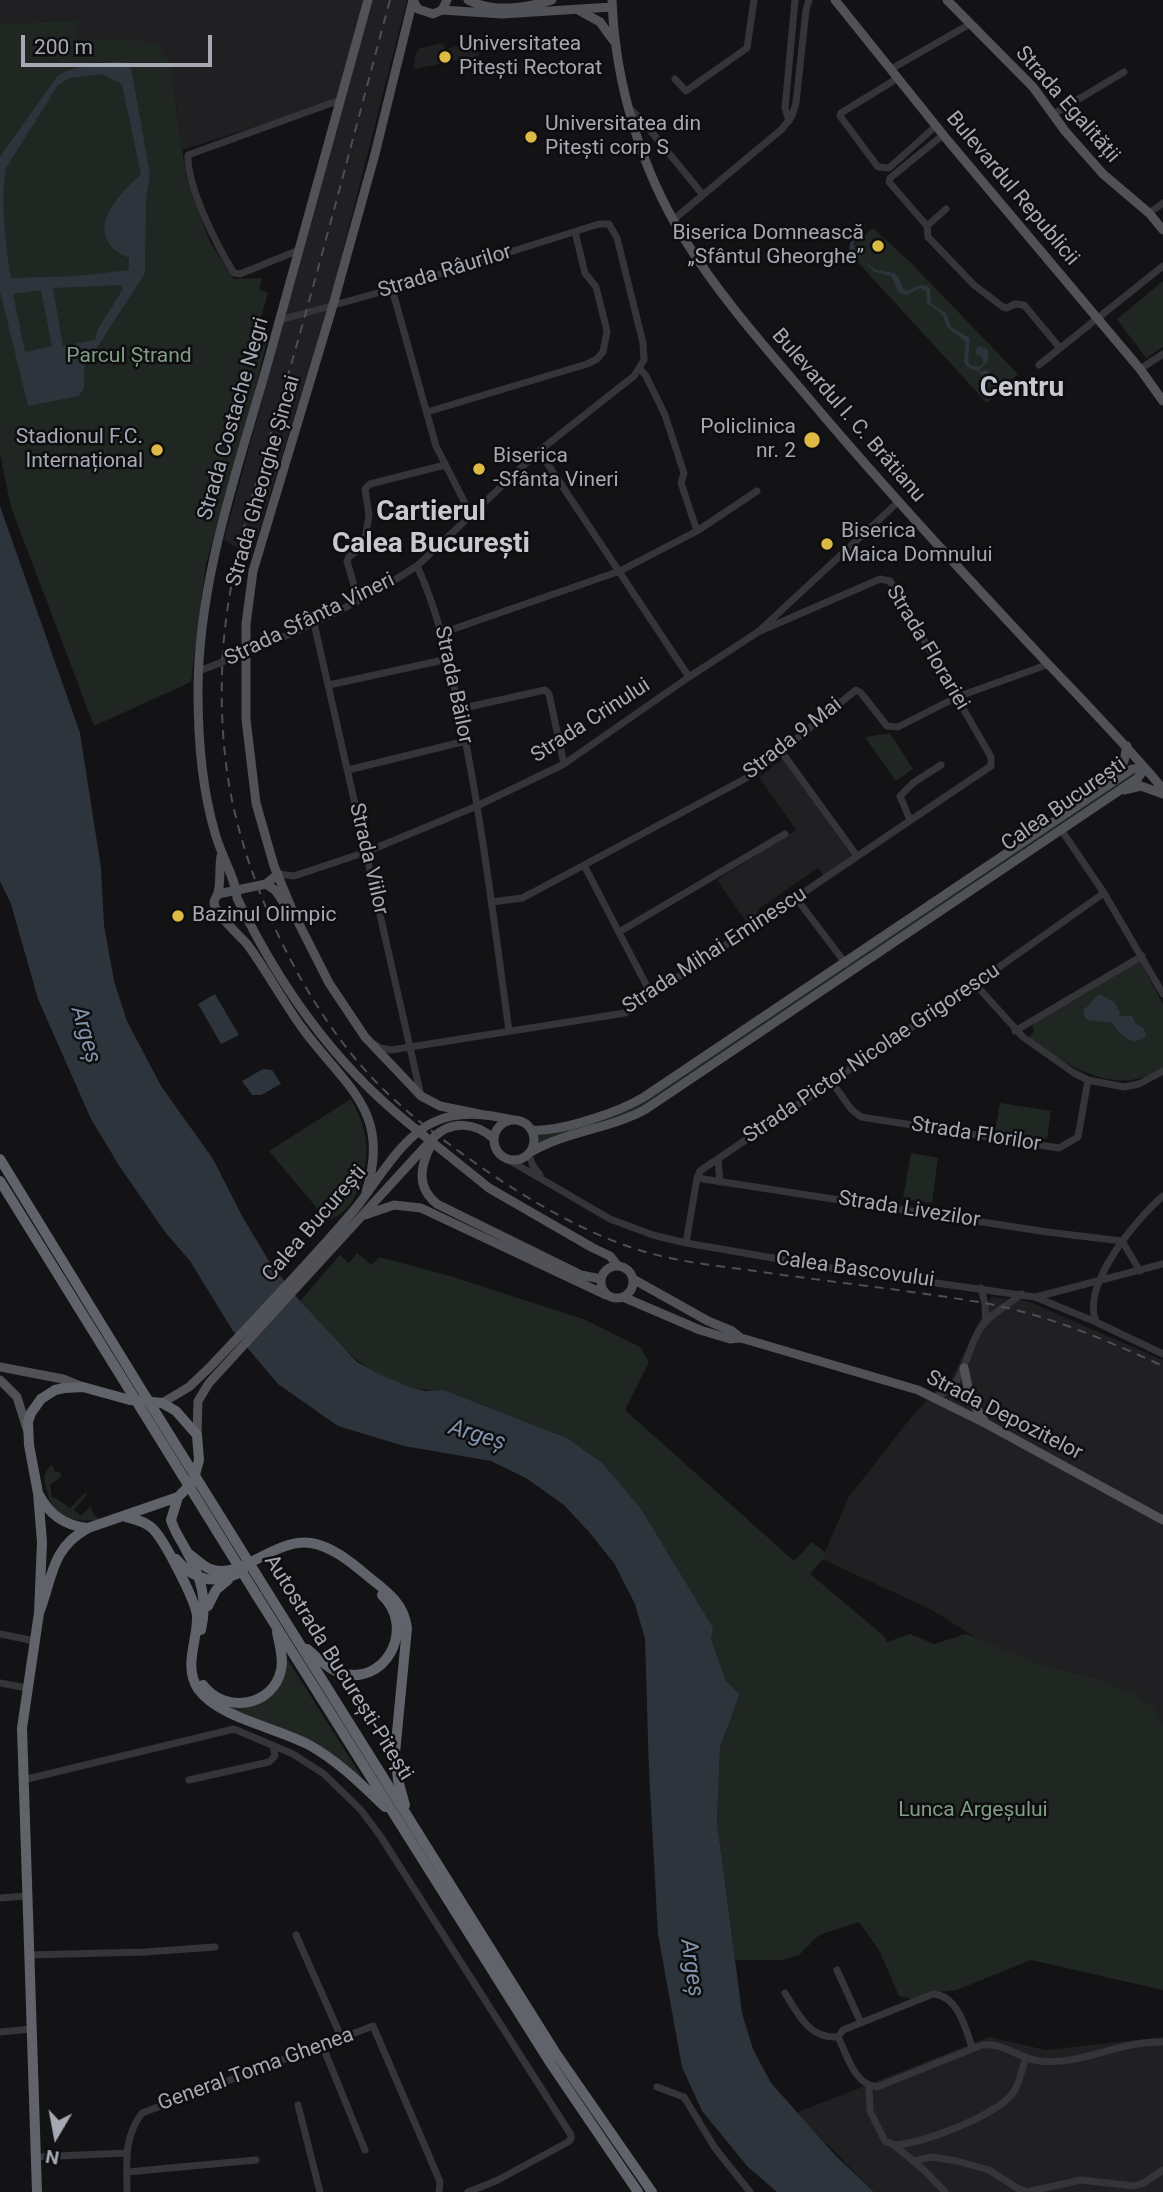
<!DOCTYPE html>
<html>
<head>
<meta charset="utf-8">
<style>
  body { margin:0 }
  #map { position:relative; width:1163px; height:2192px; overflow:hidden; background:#131315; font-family:Roboto,sans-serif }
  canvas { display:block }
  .north { position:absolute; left:21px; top:2101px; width:70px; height:70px; -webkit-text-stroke:5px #0e0e10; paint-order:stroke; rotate:190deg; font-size:19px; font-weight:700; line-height:28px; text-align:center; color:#a6a9b3 }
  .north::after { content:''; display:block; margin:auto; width:24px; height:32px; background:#a6a9b3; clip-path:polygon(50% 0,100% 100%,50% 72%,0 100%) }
  .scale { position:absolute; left:21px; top:35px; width:191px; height:32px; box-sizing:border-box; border:4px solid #a6a9b3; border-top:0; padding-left:9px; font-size:21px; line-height:24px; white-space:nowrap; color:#a6a9b3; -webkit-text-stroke:5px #0e0e10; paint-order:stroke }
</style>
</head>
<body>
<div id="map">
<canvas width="1163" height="2192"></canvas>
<div class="north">N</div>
<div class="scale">200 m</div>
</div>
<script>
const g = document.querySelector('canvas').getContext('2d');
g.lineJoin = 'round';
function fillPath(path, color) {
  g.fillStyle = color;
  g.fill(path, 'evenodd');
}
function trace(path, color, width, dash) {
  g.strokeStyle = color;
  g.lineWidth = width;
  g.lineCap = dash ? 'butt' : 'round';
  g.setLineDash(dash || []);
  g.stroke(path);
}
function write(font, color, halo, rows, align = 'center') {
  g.font = font + ' Roboto,sans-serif';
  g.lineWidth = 5;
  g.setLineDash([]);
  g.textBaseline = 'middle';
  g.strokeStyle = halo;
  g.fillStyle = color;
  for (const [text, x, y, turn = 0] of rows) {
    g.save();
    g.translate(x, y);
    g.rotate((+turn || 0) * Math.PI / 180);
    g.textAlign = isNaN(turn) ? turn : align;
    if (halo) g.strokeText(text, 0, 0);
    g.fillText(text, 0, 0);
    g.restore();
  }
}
fillPath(new Path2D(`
  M0 0H407L330 301 251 556 224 540 344 99 182 150 176 103 95 40H76L78 20 0 24Z
  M443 43 446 49 471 43 474 47H478L479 56 414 69 415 55 420 48Z
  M784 758 852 856 823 875 818 868 757 910 760 914 747 923 717 880 796 830 759 777Z
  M991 1297 1027 1301 1163 1360V1725L1153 1706 1132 1692 1103 1681 1035 1662 984 1643 932 1610 822 1559 848 1498 913 1415 935 1392 951 1380Z
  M989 2037 1046 2050 1163 2037V2192H874L796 2113Z`), '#201f21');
fillPath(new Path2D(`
  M78 20 76 40 134 39 157 44 170 63 186 176 210 242 234 279 262 278 259 289 268 293 257 331 266 344 249 417 206 564 191 682 94 726 11 507 0 454V24Z
  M873 228 910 262 1018 374 987 403 853 257V245Z
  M1163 281V347L1146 358 1117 319Z
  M890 733 913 769 896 781 865 737Z
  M1145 768 1138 778 646 1109 531 1152 535 1141 532 1130H540L626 1106 1132 769Z
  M1139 960 1163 1004V1067C1118 1100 1066 1065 1028 1038L1034 1032 1032 1024Z
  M351 1099C358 1113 364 1125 366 1141 369 1168 357 1214 327 1220L269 1151Z
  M1000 1103 1051 1111 1047 1139 995 1132Z
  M911 1153 938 1158 932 1203 903 1199Z
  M357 1253 372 1265 379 1257 447 1275 583 1319 640 1347 649 1362 625 1410 794 1561 812 1542 827 1554 810 1574 884 1636 887 1642 910 1634 934 1644 966 1634 1035 1662 1103 1681 1132 1692 1153 1706 1163 1725V1990L1031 1960 957 1990 932 1993 912 1999 899 1996 879 1950 859 1922 819 1935 799 1955 782 1960H735L717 1822 720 1747 740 1694 726 1681 711 1639 567 1438 444 1390C377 1393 340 1346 300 1301L340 1255 349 1263Z
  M52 1465 55 1472 59 1471 62 1476 50 1485 52 1498H56L70 1508 85 1493 87 1494 74 1510 81 1516 90 1507 95 1516 101 1519C77 1524 53 1518 47 1491 44 1480 42 1473 52 1465Z
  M284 1654 365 1782 343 1766 218 1702 268 1697Z`), '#202621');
fillPath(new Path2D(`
  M119 61 131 68 150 174 146 198 145 273 84 368V388L79 396 28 406 0 291V157L58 75 75 68ZM102 74 122 84 141 174C123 191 88 224 114 249 118 253 124 256 129 258V270L78 276 11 278C6 246 0 199 6 168L58 85 70 78ZM121 285 123 289 97 331 95 340 63 346 53 288ZM41 290 52 346 25 352 13 294Z
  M864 232 865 234 853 244C856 252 866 265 875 269 881 272 888 271 893 273 901 276 900 286 906 291 916 288 921 281 930 288L931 304 946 313 951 327 970 338 968 360 970 365 980 367 983 363 982 357 976 354V350L979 346 988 350V361L979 370 980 372 987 370 990 373 988 378H984L980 373 966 366 964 361 966 342 948 328 942 314 927 303 926 291 921 288 906 295 899 293 891 276 874 272 859 256 849 252 850 243Z
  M0 506 80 733 101 868 104 925 114 981 127 1021 161 1086 213 1159 242 1216 270 1263 300 1301 357 1362 379 1374 407 1386 425 1391 444 1390 567 1438 602 1463 641 1509 713 1628 711 1639 726 1681 740 1694 720 1747 717 1822 742 2013 753 2049 771 2083 835 2155 874 2192H777L748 2167 702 2111 682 2067 658 1934 649 1770 645 1639 635 1604 614 1563 589 1532 564 1505 526 1478 491 1461 404 1446 338 1426 278 1384 233 1331 190 1261 165 1232 120 1167 91 1119 38 999 11 904 0 881Z
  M215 994 239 1035 221 1044 198 1004Z
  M1099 994 1114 1002 1120 1012 1119 1016H1132L1136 1024 1144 1028 1146 1036C1132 1049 1120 1034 1112 1023L1088 1020 1084 1016V1010Z
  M263 1069 272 1070 281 1084 261 1095H252L242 1081Z`), '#2e343c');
trace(new Path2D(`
  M891 69 970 24
  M898 78 841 113 840 116 878 167 889 168 936 126
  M675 79 686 91 747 48 754 0
  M629 108 641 119 703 195
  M1052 115 1124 72
  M789 121 785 108 795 0
  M943 135 890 178 889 182 927 226 928 237 974 285 1003 307 1007 308 1015 304 1024 305 1060 348
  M1149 213 1163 203
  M673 220 782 129 792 116 796 103 806 10 809 0
  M927 226 946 209
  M299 250 240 274 234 273C217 246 187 187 188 155L340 100
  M392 289 436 446 471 515
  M1039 365 1163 266
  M640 369 646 376 665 415 684 473 681 483 697 531
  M1140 369 1163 354
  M427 412 587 364 597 359 603 352 607 331 596 287 585 273 575 232
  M539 451 689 677
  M417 566C438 611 447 656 458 704 481 812 494 922 509 1031
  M358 600 347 561C349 552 360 553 364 545L369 515 365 489 370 484 445 465
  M314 623 421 1096
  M442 633 620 571 697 531 757 491
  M199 671C273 643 350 610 417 566L539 451 634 376 644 360 643 343 617 238 609 224H599L392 289 280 320
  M329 685 448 659
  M459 709 545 690 549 694 564 764
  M781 751 857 856
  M348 770 466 741
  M910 820 900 796 913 783 941 765
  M1062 831 1104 893 1163 994
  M584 865 652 996
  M278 874 294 876 366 852 477 806 564 764 689 677 758 632 898 502
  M796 898 846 964
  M492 902 522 898 530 894 752 775 856 690 861 693 887 726 898 727 957 697 1049 664
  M619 932 785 834
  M975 984 1023 1037 1074 1073 1088 1080 1124 1087 1139 1084 1163 1071
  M1015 1031 1142 956
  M374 1044 380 1048 391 1050 625 1013 991 766V757L890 581 880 579 758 632
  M831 1081 851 1109 861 1117 1059 1148 1078 1137 1088 1080
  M529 1155 533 1166 540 1175
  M507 1159 610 1219 653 1235 686 1243 837 1269 1035 1297 1096 1322 1163 1354
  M718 1159 720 1182
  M697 1178 1047 1232 1122 1241 1140 1271
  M686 1243 697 1178 700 1171 975 984 1104 893
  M981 1288 985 1304 986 1322
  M1036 1297 1163 1264
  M1096 1322C1081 1285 1136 1219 1163 1196
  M935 1397C969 1386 964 1345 986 1321 996 1311 1010 1303 1022 1294
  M0 1634 35 1641
  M0 1683 27 1688
  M23 1780 234 1729 293 1754 324 1774 361 1810 381 1837 571 2135V2139L568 2142 496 2181 468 2192
  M189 1780 269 1762 275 1756 273 1745
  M0 1898 27 1896
  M296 1935 342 2039
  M29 1955 145 1952 215 1947
  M837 1970 861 2023
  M785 1993C798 2014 809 2039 838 2037 848 2057 854 2084 877 2087L982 2045C1003 2042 1018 2058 1039 2061 1081 2066 1121 2040 1163 2042
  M0 2032 32 2029
  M838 2037 843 2030 933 1994C958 1996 965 2027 972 2047
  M323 2047 365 2150
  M869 2086 870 2111 885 2141 894 2145 925 2171 945 2192
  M657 2087 684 2097 715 2148 750 2192
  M298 2105 320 2192
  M894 2145C922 2144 995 2116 1013 2093 1020 2084 1022 2068 1026 2057
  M36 2157 125 2153
  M913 2161 932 2157 957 2161 989 2170 1017 2188 1027 2192 1081 2180 1134 2186 1144 2183 1163 2170
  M127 2172 256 2160
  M127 2192C127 2163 123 2138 142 2113L373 2026 427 2151 440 2182 439 2192`), '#353539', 7);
trace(new Path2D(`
  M368 0C335 121 302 242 268 362 238 469 198 579 198 692 198 738 202 789 215 833 220 853 236 879 237 898 279 985 332 1061 407 1122
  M413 0 375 154 333 305 253 571 246 624V719L256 803 274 866 293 912 329 983 365 1037 421 1096 440 1106 484 1115
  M413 0 418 9 433 14 442 10 447 0
  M468 0C493 13 526 8 552 0
  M612 0C615 83 641 170 685 240 724 303 775 358 822 414 895 500 972 583 1049 665 1088 706 1127 746 1163 789
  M835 0 949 142 1140 369 1163 401
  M947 0 1033 87 1065 131 1103 174 1149 213 1163 230
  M442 10 502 14 612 7
  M580 11 600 22 613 40
  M1116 777 1124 761 1127 746
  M1124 790 1141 786 1163 794
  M221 856C219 868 221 881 218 893 217 897 214 898 214 903 215 914 239 935 247 944 267 971 283 1002 303 1029 346 1087 392 1112 366 1192
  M266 884 275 890 286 906
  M218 894 266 884 278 874
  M494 1140a20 20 0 1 1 40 0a20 20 0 1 1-40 0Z
  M532 1130C561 1132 619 1112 644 1097L1132 769 1145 768
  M431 1145C420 1167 416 1187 437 1204L581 1275 601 1279
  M443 1151 489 1188 593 1248 610 1256 618 1266
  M531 1152C566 1131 610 1129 646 1109L1138 778 1145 768
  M365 1215 394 1205 421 1208 606 1295
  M601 1282a16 16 0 1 1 32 0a16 16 0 1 1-32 0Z
  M633 1279 708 1321 732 1331 741 1338
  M623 1297 700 1330 730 1339 741 1338 918 1390 985 1423 1163 1520
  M0 1367 63 1379 83 1387
  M964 1368 970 1397 984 1421
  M0 1380 17 1397 27 1429
  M162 1403 189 1387 210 1367C259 1315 309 1263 355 1209 377 1182 402 1136 434 1122 459 1110 487 1114 513 1120
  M197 1435 198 1401 209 1383 433 1138C451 1120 476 1122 494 1139`), '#515258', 9);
trace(new Path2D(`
  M0 1159 146 1397
  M39 1495C50 1515 64 1525 87 1528
  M178 1497 171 1520C174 1531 181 1540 186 1550 201 1577 208 1600 201 1630
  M126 1517C135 1519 147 1522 154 1530 165 1542 196 1601 197 1616 198 1641 183 1665 198 1689 218 1718 279 1728 311 1746 339 1762 362 1785 385 1807
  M188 1553C195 1558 201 1565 210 1569 240 1581 274 1538 311 1543 334 1547 353 1564 370 1578 388 1592 404 1604 407 1628L395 1753 398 1780 405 1805
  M176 1559C195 1582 217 1585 243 1571
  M266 1590 555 2052 652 2192
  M257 1596 551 2064 638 2192
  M208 1606 216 1590 228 1580
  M307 1649C317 1657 326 1668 338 1672 385 1689 417 1628 382 1595
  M203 1685C225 1714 273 1707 281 1670 284 1657 279 1644 277 1632
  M37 2192 22 1728 39 1613 42 1542 38 1493 29 1445 28 1422 31 1413 41 1399 55 1390 64 1388 83 1387 130 1400 162 1403 176 1411 197 1435 199 1460 193 1482 178 1497 88 1528C50 1549 53 1578 39 1613`), '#61636a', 10);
trace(new Path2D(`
  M390 0C358 119 327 239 293 358 266 454 230 551 223 650 220 700 222 752 232 800 252 897 308 1012 377 1083 407 1114 443 1140 478 1165 524 1197 574 1227 627 1246 668 1261 712 1265 755 1271 831 1282 908 1290 984 1303 1046 1314 1106 1340 1163 1366`), '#4e4f54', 2, [9, 7]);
trace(new Path2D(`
  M407 1122 443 1151`), '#515258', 9);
trace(new Path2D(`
  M0 1181 257 1596
  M146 1397 266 1590`), '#61636a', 10);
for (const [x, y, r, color] of [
  [445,57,7,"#ddba43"],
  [531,137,7,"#ddba43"],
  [878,246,7,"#ddba43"],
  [812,440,9,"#ddba43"],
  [157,450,7,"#ddba43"],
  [479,469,7,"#ddba43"],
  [827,544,7,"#ddba43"],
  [178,916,7,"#ddba43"]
]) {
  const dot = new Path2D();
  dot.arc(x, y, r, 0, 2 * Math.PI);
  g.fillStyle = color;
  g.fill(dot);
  trace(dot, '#0e0e10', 2.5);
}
write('21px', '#a6a9b3', '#0e0e10', [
  ["Universitatea",459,45],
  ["Pitești Rectorat",459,69],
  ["Universitatea din",545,125],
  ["Pitești corp S",545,149],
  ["Biserica Domnească",864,234,"right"],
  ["„Sfântul Gheorghe”",864,258,"right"],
  ["Policlinica",796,428,"right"],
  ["nr. 2",796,452,"right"],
  ["Stadionul F.C.",143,438,"right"],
  ["Internațional",143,462,"right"],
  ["Biserica",493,457],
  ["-Sfânta Vineri",493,481],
  ["Biserica",841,532],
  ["Maica Domnului",841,556],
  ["Bazinul Olimpic",192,916]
], 'left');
write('21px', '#a6a9b3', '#0e0e10', [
  ["Strada Egalității",1067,105,49],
  ["Bulevardul Republicii",1012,189,50],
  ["Strada Râurilor",445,272,-17],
  ["Bulevardul I. C. Brătianu",848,416,49],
  ["Strada Costache Negri",234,419,-74],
  ["Strada Gheorghe Șincai",264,481,-74],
  ["Strada Sfânta Vineri",310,620,-26],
  ["Strada Florariei",927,648,59],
  ["Strada Băilor",453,685,78],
  ["Strada Crinului",591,721,-33],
  ["Strada 9 Mai",793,739,-38],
  ["Calea București",1064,805,-35],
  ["Strada Viilor",368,859,77],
  ["Strada Mihai Eminescu",715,951,-33],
  ["Strada Pictor Nicolae Grigorescu",872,1054,-34],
  ["Strada Florilor",976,1135,9],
  ["Strada Livezilor",909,1210,9],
  ["Calea București",315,1224,-49],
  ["Calea Bascovului",855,1270,8],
  ["Strada Depozitelor",1004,1416,27],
  ["Autostrada București-Pitești",338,1668,58],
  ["General Toma Ghenea",256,2070,-20]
]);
write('21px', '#7f9c84', '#0e0e10', [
  ["Parcul Ștrand",129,357],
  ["Lunca Argeșului",973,1811]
]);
write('italic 23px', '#8193ab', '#0e0e10', [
  ["Argeș",85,1035,74],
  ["Argeș",477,1436,17],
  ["Argeș",691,1968,82]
]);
write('bold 28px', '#c7c8d0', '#0e0e10', [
  ["Centru",1022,389],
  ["Cartierul",431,513],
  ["Calea București",431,545]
]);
</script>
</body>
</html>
